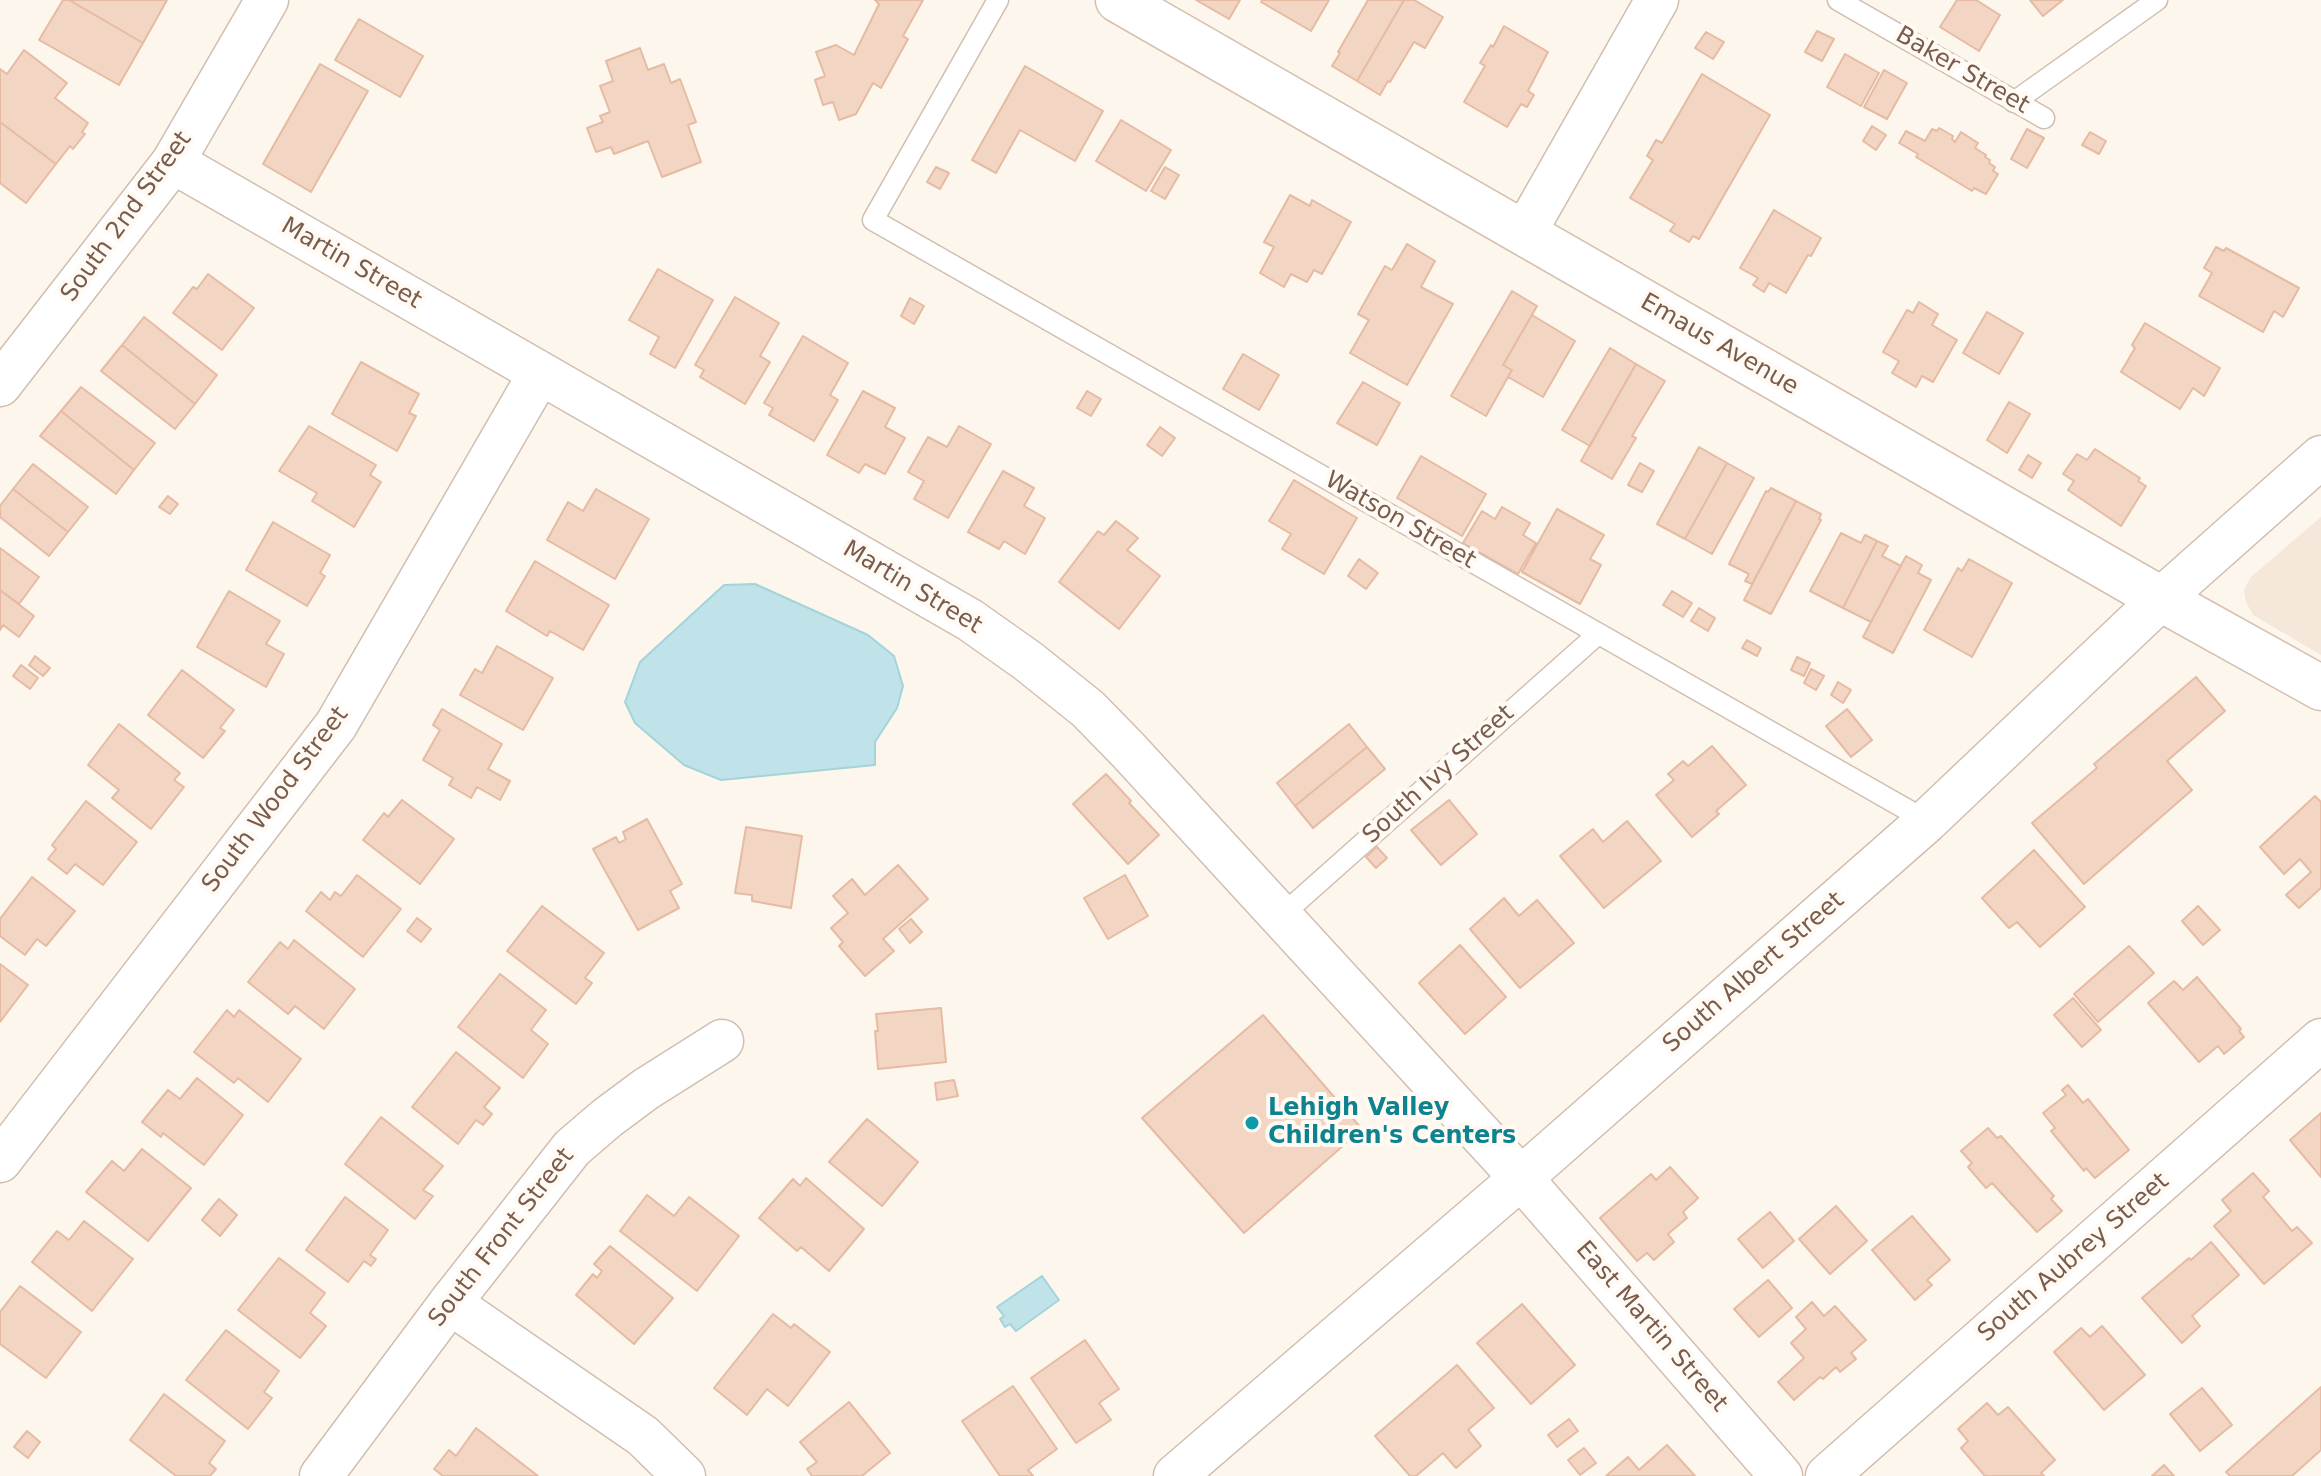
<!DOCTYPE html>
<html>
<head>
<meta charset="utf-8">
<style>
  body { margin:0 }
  canvas { display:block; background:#fdf6ec }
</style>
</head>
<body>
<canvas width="2321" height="1476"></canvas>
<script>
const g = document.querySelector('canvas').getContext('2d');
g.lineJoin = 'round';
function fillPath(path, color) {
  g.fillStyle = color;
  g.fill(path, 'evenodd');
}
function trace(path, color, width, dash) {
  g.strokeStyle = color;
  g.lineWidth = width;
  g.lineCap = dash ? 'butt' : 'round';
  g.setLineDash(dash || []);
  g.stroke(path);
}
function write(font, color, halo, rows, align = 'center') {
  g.font = font + ' "DejaVu Sans",sans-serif';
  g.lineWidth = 8;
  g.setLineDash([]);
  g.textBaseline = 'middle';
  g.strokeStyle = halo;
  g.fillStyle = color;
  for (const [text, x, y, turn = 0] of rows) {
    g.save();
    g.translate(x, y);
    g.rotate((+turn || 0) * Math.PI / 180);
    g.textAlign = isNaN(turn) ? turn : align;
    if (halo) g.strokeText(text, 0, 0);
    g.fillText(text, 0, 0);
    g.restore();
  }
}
fillPath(new Path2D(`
  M2321 517V655L2253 615 2246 602 2244 590 2250 578Z`), '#f5e8da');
const water = new Path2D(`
  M755 584 868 635 894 656 903 686 897 708 875 742V765L721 780 684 765 635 723 625 702 640 662 724 585Z
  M1042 1276 1059 1300 1016 1331 1010 1324 1005 1327 1000 1319 1004 1316 997 1307Z`);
fillPath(water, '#bfe3e8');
trace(water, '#a5d3da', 2);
const building = new Path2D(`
  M63 0H69L143 43 119 85 39 40Z
  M69 0H167L143 43Z
  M875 0H923L903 36 908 39 881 88 873 83 856 114 839 120 833 102 823 105 815 80 825 76 816 52 836 45 854 55 879 4Z
  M1196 0H1240L1229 19Z
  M1262 0H1329L1311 31 1261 2Z
  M1368 0H1404L1357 81 1332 66 1340 53 1338 52Z
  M1404 0H1414L1443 17 1425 48 1414 42 1390 82 1388 81 1380 95 1357 81Z
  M1957 0H1976L2000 15 1979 51 1940 27Z
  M2030 0H2063L2043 16Z
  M359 19 423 56 400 97 335 60Z
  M1504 26 1548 52 1528 91 1534 95 1527 107 1521 104 1507 127 1464 102 1485 66 1480 63 1491 45 1493 47Z
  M1817 31 1834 39 1822 61 1805 52Z
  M1706 32 1724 42 1713 59 1695 48Z
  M640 48 648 70 664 64 671 83 680 79 696 122 688 125 701 162 662 177 648 141 614 154 611 147 596 152 587 128 603 122 600 116 610 112 600 86 613 81 606 61Z
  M24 50 67 83 55 98 88 123 82 132 85 134 73 149 70 146 56 164 0 122V69L7 74Z
  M1845 54 1879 73 1861 106 1827 87Z
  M320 64 368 91 311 192 263 164Z
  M1025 66 1103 111 1075 161 1020 130 996 173 972 160Z
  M1884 70 1907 83 1887 119 1864 107Z
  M1702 74 1770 115 1699 239 1693 236 1689 242 1670 231 1675 224 1630 198 1653 160 1647 156 1656 140 1662 143Z
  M1121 120 1171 150 1146 191 1096 161Z
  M0 122 56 164 26 203 0 183Z
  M1872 126 1886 135 1876 150 1863 141Z
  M1939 128 1953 136 1952 139 1955 142 1961 132 1978 143 1975 148 1986 155 1985 157 1990 160 1989 163 1995 167 1993 171 1998 174 1986 194 1974 188 1972 191 1916 157 1918 154 1899 143 1906 131 1925 141 1932 129 1937 131Z
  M2027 129 2044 138 2027 168 2011 159Z
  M2090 132 2106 141 2099 154 2082 145Z
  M936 167 949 173 940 189 927 182Z
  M1165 167 1179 175 1165 199 1151 191Z
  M1290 195 1310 206 1312 200 1351 222 1322 274 1314 270 1307 282 1291 274 1284 287 1260 273 1274 247 1264 242Z
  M1774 210 1821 238 1811 256 1808 255 1786 293 1769 283 1764 292 1753 285 1758 278 1740 268Z
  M1407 244 1435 261 1421 287 1453 304 1407 385 1350 353 1369 320 1358 314 1385 266 1392 270Z
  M2216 247 2224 251 2226 248 2299 288 2283 317 2274 311 2263 332 2199 296 2212 273 2204 268Z
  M658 269 713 300 675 368 650 354 659 337 629 320Z
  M208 274 254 308 222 350 173 313 193 287 197 289Z
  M1512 291 1537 306 1503 365 1512 370 1486 416 1451 396Z
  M735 297 779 323 760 356 770 362 745 404 700 377 704 370 695 365Z
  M910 298 924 306 914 324 901 316Z
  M1919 302 1938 314 1932 325 1957 340 1933 382 1922 376 1916 387 1892 373 1899 361 1883 352 1907 310 1913 313Z
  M1987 312 2023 333 1999 374 1963 353Z
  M1532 315 1575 341 1543 397 1508 377 1512 370 1503 365Z
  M144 317 217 375 195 404 122 345Z
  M2145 323 2220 368 2204 396 2193 388 2180 409 2121 372 2135 348 2132 345Z
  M803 336 848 363 830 395 838 400 814 441 769 415 773 408 764 403Z
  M122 345 195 404 175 429 101 371Z
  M1610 348 1636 364 1590 446 1562 430Z
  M1243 354 1279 375 1259 410 1223 389Z
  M361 362 419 394 409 413 416 416 397 451 332 414Z
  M1636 364 1665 381 1632 436 1636 438 1612 479 1581 461Z
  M1363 382 1400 403 1377 445 1337 423Z
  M81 387 155 443 134 470 61 411Z
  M863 391 895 408 885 427 905 438 885 474 865 464 859 473 827 455Z
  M1087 391 1101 399 1091 416 1077 408Z
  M2009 402 2030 414 2007 453 1987 440Z
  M61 411 134 470 116 494 40 436Z
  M309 426 376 465 370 475 381 482 354 527 312 501 317 493 279 471Z
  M959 426 991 444 948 518 914 499 924 481 908 472 928 437 947 447Z
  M1160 427 1175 438 1162 456 1147 445Z
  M1699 447 1727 463 1685 539 1657 524Z
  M2095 449 2140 478 2138 481 2146 486 2121 526 2068 490 2074 481 2063 474 2077 454 2087 460Z
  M2028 455 2041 463 2032 478 2019 470Z
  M1421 456 1486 494 1462 536 1397 498Z
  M1640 463 1654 471 1642 492 1628 485Z
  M1727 463 1754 478 1712 554 1685 539Z
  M33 464 88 507 68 532 13 489Z
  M1003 471 1034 488 1024 506 1045 518 1025 554 1004 541 999 549 968 532Z
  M1294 480 1357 518 1324 574 1282 549 1291 534 1269 521Z
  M1771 488 1796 501 1752 584 1745 581 1749 574 1729 564 1766 491 1768 492Z
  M13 489 68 532 49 556 0 517V506Z
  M596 489 649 519 615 579 547 540 568 502 583 511Z
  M168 496 178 504 170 514 159 507Z
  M1796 501 1821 514 1819 519 1821 520 1771 614 1744 600Z
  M1502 507 1530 523 1523 535 1536 543 1518 574 1463 543 1482 511 1495 519Z
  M1557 509 1604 535 1590 559 1601 565 1580 604 1522 572Z
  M1116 521 1138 538 1127 550 1160 576 1119 629 1059 582 1098 531 1104 535Z
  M273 522 330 555 320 573 325 576 307 606 246 570Z
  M1841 533 1861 543 1865 535 1877 541 1843 608 1810 591Z
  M1877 541 1888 546 1882 556 1901 566 1871 622 1843 608Z
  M0 548 39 577 19 604 0 590Z
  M1906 556 1922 565 1918 573 1931 580 1893 653 1863 637Z
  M1359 559 1378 573 1366 589 1348 576Z
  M1969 559 2012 583 1972 657 1924 630 1958 568 1962 571Z
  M535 561 609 605 583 650 550 631 547 636 506 611Z
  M0 590 34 616 19 637 3 625 0 630Z
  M229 591 280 621 266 644 284 654 266 687 197 647Z
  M1672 591 1692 603 1683 617 1663 605Z
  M1699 608 1715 618 1708 631 1691 621Z
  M1747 640 1761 648 1757 656 1742 648Z
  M497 646 553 678 523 730 460 695 475 669 482 673Z
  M35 656 50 668 43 676 29 665Z
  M1797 657 1810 663 1804 676 1791 670Z
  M21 665 38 678 30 689 13 676Z
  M1811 669 1824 676 1816 690 1804 683Z
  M182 670 234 710 220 728 225 731 203 758 148 715Z
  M2196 677 2225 711 2167 761 2192 790 2084 884 2032 823 2097 768 2094 764Z
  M1838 682 1851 690 1843 703 1831 695Z
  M442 709 502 744 488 769 510 781 500 800 477 787 471 798 449 785 453 778 423 760 440 730 433 725Z
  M1847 709 1872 740 1851 757 1826 726Z
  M119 724 180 773 174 780 184 787 151 829 112 798 119 790 88 765Z
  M1349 724 1367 747 1295 806 1277 783Z
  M1712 746 1746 785 1716 811 1719 814 1692 837 1656 795 1674 780 1668 774 1683 761 1688 766Z
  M1367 747 1385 769 1313 828 1295 806Z
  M1106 774 1131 801 1129 803 1159 835 1128 864 1073 804Z
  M2315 796 2321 802V888L2299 908 2286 895 2311 872 2300 859 2284 874 2260 847Z
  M402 800 454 839 420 884 363 840 384 813 388 817Z
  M1449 800 1477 834 1441 865 1411 830Z
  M86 801 137 842 103 885 75 864 67 874 48 859 56 849 52 845Z
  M647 819 682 884 670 891 679 908 638 930 593 849 616 837 619 843 626 839 623 832Z
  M1627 821 1661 861 1604 908 1560 856 1593 829 1603 842Z
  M746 827 802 836 791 908 752 901V895L735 893Z
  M1377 847 1387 858 1376 868 1366 857Z
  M2034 850 2085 907 2040 947 2017 922 2009 928 1982 898Z
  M898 865 928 899 883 939 894 951 865 976 839 946 843 942 831 928 848 913 833 896 852 879 865 895Z
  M357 875 401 909 363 957 306 911 321 892 330 900 335 892 341 896Z
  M1125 875 1148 916 1108 939 1084 898Z
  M32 877 75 911 46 946 37 939 25 955 0 936V919Z
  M1504 898 1519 916 1537 900 1574 943 1520 988 1470 929Z
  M542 906 604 953 585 978 592 983 576 1004 507 951Z
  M2198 906 2220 930 2203 945 2182 921Z
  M417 918 431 929 421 942 407 931Z
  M911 919 922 932 910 943 899 929Z
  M294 940 355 989 324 1029 295 1006 288 1014 248 982 280 942 288 949Z
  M1460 945 1506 997 1465 1034 1419 983Z
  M2129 946 2154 973 2098 1022 2074 994Z
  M0 964 28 985 0 1022Z
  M500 974 546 1010 531 1030 548 1044 523 1078 458 1027Z
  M2197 977 2241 1029 2239 1031 2244 1037 2224 1054 2218 1046 2199 1062 2148 1003 2174 981 2183 990Z
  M2073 998 2101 1030 2082 1047 2054 1015Z
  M941 1008 946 1062 878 1069 875 1031H878L876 1014Z
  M227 1010 234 1017 239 1010 301 1059 268 1102 238 1078 234 1083 194 1052Z
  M1263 1015 1362 1129 1244 1233 1142 1118Z
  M456 1052 500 1088 484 1107 492 1114 483 1125 476 1120 458 1144 412 1107Z
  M197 1078 243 1115 204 1165 163 1133 161 1137 142 1122 168 1090 180 1099Z
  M954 1080 958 1096 937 1100 935 1083Z
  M2068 1085 2083 1103 2088 1099 2129 1150 2095 1178 2086 1168 2084 1171 2051 1131 2055 1128 2043 1113 2066 1095 2062 1090Z
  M2321 1113V1177L2290 1140Z
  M381 1117 443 1166 423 1190 433 1196 415 1219 345 1164Z
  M867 1119 918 1162 882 1206 829 1162Z
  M1988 1128 1997 1138 2001 1136 2054 1196 2051 1199 2062 1211 2037 1232 1992 1183 1986 1188 1968 1167 1972 1163 1961 1151Z
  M142 1149 191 1188 148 1241 86 1192 112 1161 124 1171Z
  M1670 1167 1698 1198 1683 1212 1687 1218 1668 1234 1674 1242 1654 1260 1647 1253 1637 1261 1600 1218 1651 1174 1656 1180Z
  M2253 1173 2269 1191 2263 1197 2292 1231 2297 1227 2312 1243 2264 1284 2214 1226 2231 1211 2222 1200Z
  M806 1178 864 1229 829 1271 801 1247 797 1251 759 1218 793 1179 800 1186Z
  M647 1195 674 1216 689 1197 739 1236 697 1291 620 1231Z
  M345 1197 388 1230 370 1255 376 1259 371 1266 364 1261 348 1282 306 1250Z
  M219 1199 237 1215 220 1236 202 1220Z
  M1836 1206 1867 1241 1830 1274 1799 1239Z
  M1770 1212 1794 1241 1763 1268 1738 1239Z
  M1912 1216 1950 1260 1927 1280 1932 1285 1915 1300 1872 1250Z
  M84 1221 133 1259 92 1311 32 1262 57 1231 69 1240Z
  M2211 1242 2239 1275 2192 1316 2200 1326 2182 1343 2142 1298 2189 1258 2191 1260Z
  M610 1246 673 1298 634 1344 576 1295 593 1274 597 1278 602 1271 594 1264Z
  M279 1258 325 1293 310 1313 326 1326 300 1358 238 1310Z
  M1768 1280 1792 1308 1759 1337 1734 1309Z
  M20 1286 81 1332 46 1378 0 1344V1312Z
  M1812 1302 1824 1316 1835 1306 1866 1340 1851 1353 1856 1359 1840 1372 1836 1367 1823 1379 1820 1377 1794 1400 1778 1382 1804 1358 1791 1343 1806 1329 1796 1317Z
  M1522 1304 1575 1365 1531 1404 1477 1343Z
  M773 1314 791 1328 794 1324 830 1352 788 1406 767 1389 747 1415 714 1388Z
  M2102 1326 2145 1375 2104 1410 2054 1352 2081 1328 2090 1337Z
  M226 1330 279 1371 264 1392 272 1398 248 1429 186 1380Z
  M1085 1340 1119 1389 1099 1403 1111 1420 1076 1443 1031 1378Z
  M1457 1365 1494 1408 1468 1430 1481 1446 1456 1468 1443 1453 1416 1476H1410L1375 1436Z
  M1013 1386 1057 1449 1028 1470 1033 1476H1000L962 1421Z
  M2321 1387V1450L2292 1476H2230L2226 1472Z
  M2202 1388 2232 1425 2200 1451 2170 1414Z
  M164 1394 225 1441 209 1463 216 1469 210 1476H176L130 1440Z
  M849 1402 890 1453 862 1476H812L807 1469 817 1462 800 1442Z
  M1987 1403 1998 1415 2008 1407 2055 1460 2041 1473 2044 1476H1985L1961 1448 1968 1441 1958 1429Z
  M1569 1419 1578 1431 1557 1447 1548 1435Z
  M476 1428 538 1476H443L434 1469 449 1450 456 1456Z
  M27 1431 40 1442 28 1458 14 1447Z
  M1667 1445 1695 1476H1606L1628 1457 1639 1470Z
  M1584 1448 1596 1463 1580 1475 1568 1460Z
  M2164 1465 2174 1476H2152Z`);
fillPath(building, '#f3d5c3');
trace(building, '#e6bba3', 2);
const service = new Path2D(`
  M998 0 873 220 1927 821
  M1838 0 2044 118
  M2014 102 2157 0
  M1281 916 1598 634`);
const minor = new Path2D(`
  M173 162 970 620 1028 661 1088 709 1128 750 1521 1178 1781 1476
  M1525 232 1657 0
  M0 385 173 162 267 0
  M0 1161 336 725 540 373
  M450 1303 643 1436 684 1476
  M321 1476 450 1303 572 1148 607 1118 646 1089 722 1041
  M1175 1476 1521 1178 1927 821 2161 599 2321 457
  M1827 1476 2321 1040`);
const secondary = new Path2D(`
  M1118 0 2161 599 2321 688`);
trace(service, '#d1beb0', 23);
trace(minor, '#d1beb0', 45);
trace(secondary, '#d6c0b0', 47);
trace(service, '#fff', 20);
trace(minor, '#fff', 42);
trace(secondary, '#fff', 44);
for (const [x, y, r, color] of [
  [1252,1123,8,"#0f9aa8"]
]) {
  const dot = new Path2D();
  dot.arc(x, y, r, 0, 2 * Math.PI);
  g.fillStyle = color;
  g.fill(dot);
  trace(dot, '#fffaf3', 3);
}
write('24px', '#7a5c4d', '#fffaf3', [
  ["Baker Street",1962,71,30],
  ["South 2nd Street",127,217,-54],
  ["Martin Street",351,264,30],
  ["Emaus Avenue",1719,345,30],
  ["Watson Street",1400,521,30],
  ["Martin Street",912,588,31],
  ["South Ivy Street",1439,775,-42],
  ["South Wood Street",276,800,-53],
  ["South Albert Street",1754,973,-41],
  ["South Front Street",502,1238,-52],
  ["South Aubrey Street",2074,1258,-41],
  ["East Martin Street",1651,1327,49]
]);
write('bold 24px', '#0d838f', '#fffaf3', [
  ["Lehigh Valley",1268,1109],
  ["Children's Centers",1268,1137]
], 'left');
</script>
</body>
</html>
